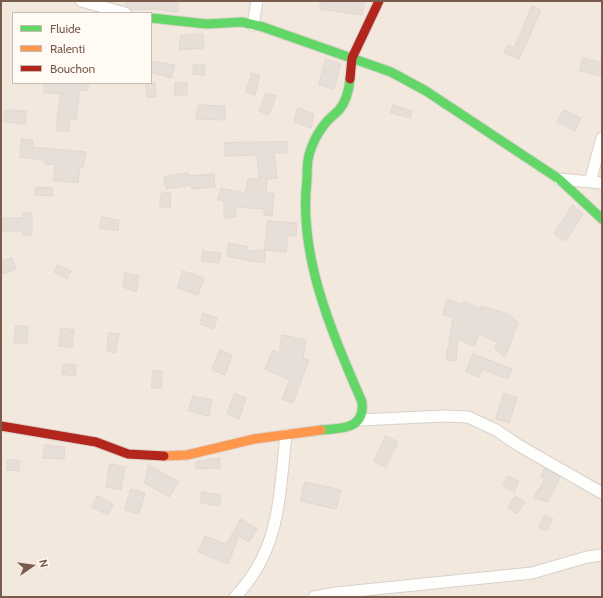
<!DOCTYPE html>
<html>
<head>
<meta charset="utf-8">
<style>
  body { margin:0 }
  #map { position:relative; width:603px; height:598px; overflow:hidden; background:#f9f5f0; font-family:Cabin,sans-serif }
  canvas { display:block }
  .frame { position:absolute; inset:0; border:2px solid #7a5c4d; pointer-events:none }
  .legend { position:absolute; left:12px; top:12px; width:140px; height:72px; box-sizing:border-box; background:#fffaf3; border:1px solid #cabbb1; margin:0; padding:5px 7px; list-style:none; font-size:12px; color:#7a5c4d }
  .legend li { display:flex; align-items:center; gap:8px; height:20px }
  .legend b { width:20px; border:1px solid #cabbb1 }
  .north { position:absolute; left:12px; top:546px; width:40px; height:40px; -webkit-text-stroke:3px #fffaf3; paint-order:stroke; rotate:77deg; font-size:11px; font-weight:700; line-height:16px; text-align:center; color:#7a5c4d }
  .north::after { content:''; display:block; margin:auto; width:14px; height:18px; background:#7a5c4d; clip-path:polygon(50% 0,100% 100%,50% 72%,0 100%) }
</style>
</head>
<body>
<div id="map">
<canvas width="603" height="598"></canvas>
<div class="frame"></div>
<ul class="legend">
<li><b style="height:5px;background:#63d668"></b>Fluide</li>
<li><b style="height:5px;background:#ff974d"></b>Ralenti</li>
<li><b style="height:5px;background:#b3261e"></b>Bouchon</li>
</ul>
<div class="north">N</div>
</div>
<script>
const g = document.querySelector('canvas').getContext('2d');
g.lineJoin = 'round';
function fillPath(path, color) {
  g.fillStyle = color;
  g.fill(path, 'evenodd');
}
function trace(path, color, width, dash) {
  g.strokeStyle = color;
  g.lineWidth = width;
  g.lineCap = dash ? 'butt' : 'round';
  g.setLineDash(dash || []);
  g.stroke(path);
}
fillPath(new Path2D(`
  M1 1H602V597H1ZM13 13H151V83H13Z`), '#f2e8de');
const building = new Path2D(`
  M126 1H178V12L152 9 131 10 126 6Z
  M321 1H365L362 15 320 9Z
  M532 6 541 10 519 59 504 53 507 45 514 48Z
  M203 34 204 48 179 50 181 36Z
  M583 58 602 63V76L580 71Z
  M326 59 341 64 334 89 319 85Z
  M151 61 175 65 171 78 151 72Z
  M194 64 205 65 204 75 193 74Z
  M252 73 260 76 255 95 246 92Z
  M175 82 187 83V95H175Z
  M45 83H89L87 91 80 90 76 120H69V131H57V117L61 94 44 93Z
  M146 83H155L156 97H147Z
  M266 93 276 96 269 115 259 111Z
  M199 105 225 106V120L196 119Z
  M393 105 412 111 410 118 391 113Z
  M298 108 314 114 311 128 294 122Z
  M6 110 26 111 25 124 4 122Z
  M564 110 581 118 575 131 557 122Z
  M22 139 33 140 32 147 86 152 83 167H80L78 183 53 180 55 165 45 164V160L20 157Z
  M287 142V153H274L277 178 267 179 266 193 274 194 272 216 264 215V209L235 207 236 217 224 218V201L218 200 221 188 245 193 248 179H259L257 155 225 156V143Z
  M188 173V176L214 174 215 187 192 189 191 185 166 189 164 177Z
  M36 187 53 188V196L35 195Z
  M162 192 171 193 170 208 160 207Z
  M573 205 583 214 566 241 554 234Z
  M23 213H32V235H23V231H1V218H23Z
  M102 217 119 220 118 231 100 228Z
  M268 221 297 223 296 236 288 235 286 252 265 250Z
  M229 243 248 247V251L265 250V262H256L227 256Z
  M203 251 221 253 219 263 202 261Z
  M12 258 16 269 3 274 1 262Z
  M58 265 71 271 67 279 54 272Z
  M183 271 204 278 198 295 178 288Z
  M125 273 139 276 136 292 123 287Z
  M448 299 461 304 464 301 481 309V306L508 314 518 323 505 357 495 348 497 342 479 334 474 346 458 339 456 361 446 360 453 318 443 314Z
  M203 313 217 318 214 329 200 324Z
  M16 326H28L27 343H14Z
  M61 328 74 330 72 348 59 346Z
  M109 333 119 334 115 353 107 351Z
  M282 335 306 340 303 358 309 360 293 403 282 399 290 380 265 369 273 350 279 353Z
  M220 350 232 355 225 375 212 370Z
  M473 354 512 369 508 379 482 369 479 377 466 372Z
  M64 364 76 365 75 376 62 374Z
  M153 371H162L161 388H152Z
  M504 393 517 398 509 423 496 419Z
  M235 394 246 398 239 419 227 414Z
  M193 396 212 400 209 416 189 411Z
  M386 436 398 442 386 467 374 462Z
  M45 445 65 447 64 459 43 458Z
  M220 458V468L196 469V462Z
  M8 459 20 461 19 471 7 470Z
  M110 464 125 467 121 490 106 487Z
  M149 465 179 482 169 497 145 483Z
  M545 468 560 477 548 502 533 498 545 479 541 477Z
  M508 476 519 481 514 492 503 486Z
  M305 482 341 490 336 509 301 501Z
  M131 489 145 493 139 514 125 510Z
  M202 492 221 495 219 506 201 503Z
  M98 496 113 504 108 515 92 507Z
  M515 496 525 502 517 514 508 508Z
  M545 515 553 519 546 531 539 527Z
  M241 519 257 529 249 542 239 536 228 564 198 552 205 536 226 544Z`);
fillPath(building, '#e6ded7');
trace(building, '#e2d8d2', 1);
const street = new Path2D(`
  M81 1 125 13
  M253 25 257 1
  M559 179 602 183
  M590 182 602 138
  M360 420 444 416 468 417 496 430 518 445 602 493
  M235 597C281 549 279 496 286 435
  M314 597 336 593 532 573 587 557 602 555`);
const fast = new Path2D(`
  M151 18 207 24 242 22 263 27 391 72 426 91 559 179 602 219
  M321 430C341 428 365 430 362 402 332 332 298 257 307 179 307 171 307 162 309 155 312 144 317 134 324 125 328 119 334 115 339 110 346 102 349 90 350 79`);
const slow = new Path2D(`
  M164 456 187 455 254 439 321 430`);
const jam = new Path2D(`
  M350 79 352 58 379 1
  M1 426 96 442 128 454 164 456`);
trace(street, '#d7d1cb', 13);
trace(fast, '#d9d2cb', 11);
trace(slow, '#d9d2cb', 11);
trace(jam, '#d9d2cb', 11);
trace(street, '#fefefd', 11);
trace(fast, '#63d668', 9);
trace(slow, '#ff974d', 9);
trace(jam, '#b3261e', 9);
</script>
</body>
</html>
